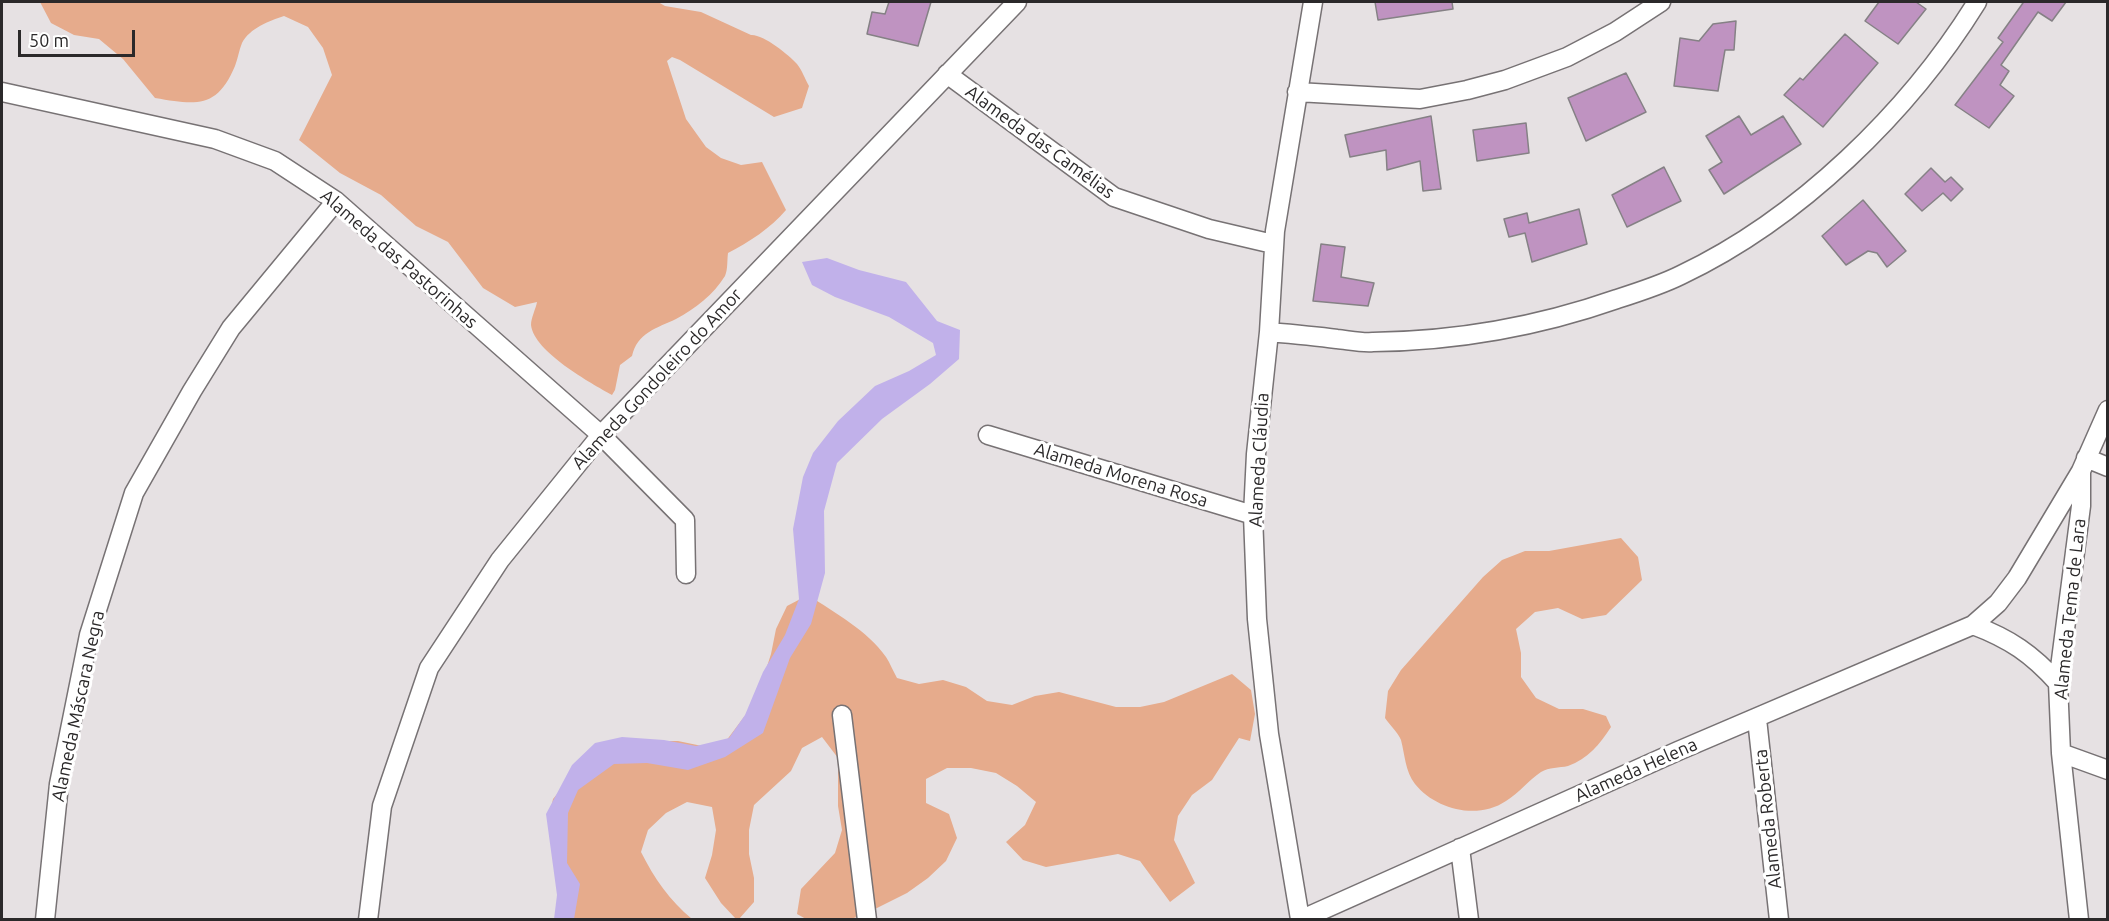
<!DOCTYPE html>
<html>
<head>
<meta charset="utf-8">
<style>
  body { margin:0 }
  #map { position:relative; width:2109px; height:921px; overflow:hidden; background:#e6e1e3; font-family:Ubuntu,sans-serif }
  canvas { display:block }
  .frame { position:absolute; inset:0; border:3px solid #2b292a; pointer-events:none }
  .scale { position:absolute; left:18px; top:30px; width:117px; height:27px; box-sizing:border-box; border:3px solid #2b292a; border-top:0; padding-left:8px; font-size:18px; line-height:21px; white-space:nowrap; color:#2b292a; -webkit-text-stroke:4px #fff; paint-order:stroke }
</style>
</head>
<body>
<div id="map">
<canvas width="2109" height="921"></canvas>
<div class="frame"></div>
<div class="scale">50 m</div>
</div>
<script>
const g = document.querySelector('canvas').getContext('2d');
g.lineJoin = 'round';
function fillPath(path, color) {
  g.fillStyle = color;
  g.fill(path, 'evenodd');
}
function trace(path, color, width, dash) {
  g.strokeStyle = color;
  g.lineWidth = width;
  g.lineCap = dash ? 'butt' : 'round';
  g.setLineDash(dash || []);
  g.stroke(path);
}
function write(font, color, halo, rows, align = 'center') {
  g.font = font + ' Ubuntu,sans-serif';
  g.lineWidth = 6;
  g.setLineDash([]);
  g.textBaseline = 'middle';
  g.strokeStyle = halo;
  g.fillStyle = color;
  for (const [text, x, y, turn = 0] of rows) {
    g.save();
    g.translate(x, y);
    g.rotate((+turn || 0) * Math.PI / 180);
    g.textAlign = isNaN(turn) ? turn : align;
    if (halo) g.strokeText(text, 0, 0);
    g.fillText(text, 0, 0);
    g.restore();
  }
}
fillPath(new Path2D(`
  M40 2H658L665 6 701 12 751 35C763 34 789 55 797 64 802 70 805 79 809 86L802 108 774 117 680 60 672 57 667 61 686 119 706 147 721 158 741 165 762 162 786 210C771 228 749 242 728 253 727 260 728 269 725 276 714 294 695 309 676 319 657 328 637 333 632 356L620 365 615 390 612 395C591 383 534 352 531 325 531 318 536 308 537 302L515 307 483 288 448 242 416 226 381 195 340 173 299 140 332 75 323 48 308 27 284 16C269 21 250 28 242 43 239 50 238 58 235 66 217 109 196 105 155 98L123 59 99 39 74 35 51 23Z
  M1621 538 1638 557 1642 580 1606 615 1582 619 1558 608 1535 612 1516 629 1521 653V677L1536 698 1559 709H1583L1606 716 1611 727C1600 744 1588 759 1568 766 1559 768 1549 767 1541 772 1529 780 1519 793 1506 801 1478 820 1436 810 1415 784 1405 771 1405 755 1401 740 1398 733 1390 725 1385 718L1388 691 1401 670 1483 577 1502 560 1525 551H1549Z
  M808 595C835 613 867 630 886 657 890 663 893 671 897 678L919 684 943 680 966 687 987 701 1012 705 1035 696 1059 692 1116 707H1140L1164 702 1232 674 1251 690 1255 714 1250 741 1239 738 1212 780 1192 795 1178 816 1174 840 1195 883 1170 902 1140 861 1118 854 1046 867 1023 860 1006 842 1025 825 1036 802 1017 786 996 773 971 768H947L926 779V803L949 814 957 838 946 861 928 878 907 893 865 914 851 919H806L797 914 801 889 835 853 842 830 838 806V758L822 737 802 748 791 771 754 805 749 830V854L754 878V902L739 919H736L721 903 705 878 712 855 716 830 712 807 687 802 666 813 648 830 641 852C654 878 670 901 692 919H564L548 823 553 799 569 780 629 741H678L702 746 726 741 756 701 771 654 776 629 787 606Z`), '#e6ab8c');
fillPath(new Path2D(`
  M827 258 859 270 906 282 937 321 960 330 959 359 930 384 882 419 837 463 824 511 825 573 811 624 790 658 763 733 725 757 688 770 647 763 614 764 578 790 568 813 567 863 580 884 574 919H554L557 895 546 814 572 765 595 743 622 737 664 740 696 746 729 738 745 715 763 672 785 635 799 599 793 529 803 477 813 453 838 421 875 386 909 371 936 355 933 343 889 317 835 297 812 285 802 262Z`), '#c1b1ea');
const building = new Path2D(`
  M889 2H931L918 46 867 34 872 12 885 14Z
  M1375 2H1452L1453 9 1378 20Z
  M1879 2H1916L1926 9 1898 44 1865 21Z
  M2021 2H2066L2052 21 2038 12 2001 65 2009 71 2000 85 2014 96 1989 128 1955 105 2003 42 1998 38 2023 3Z
  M1736 21 1734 50H1725L1718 91 1674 86 1680 38 1699 41 1713 24Z
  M1845 34 1878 63 1823 127 1784 95 1800 78 1803 80Z
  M1626 73 1646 112 1586 141 1568 98Z
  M1431 116 1441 189 1423 191 1420 161 1387 170 1386 150 1350 157 1345 135Z
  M1739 116 1751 135 1783 116 1801 144 1724 194 1709 170 1722 162 1706 136Z
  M1526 123 1529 153 1477 161 1473 130Z
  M1664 167 1681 201 1627 227 1612 195Z
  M1931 168 1945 182 1951 177 1963 189 1951 201 1943 193 1922 211 1905 194Z
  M1863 200 1906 251 1887 267 1877 253 1868 251 1846 265 1822 236Z
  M1579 209 1587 244 1532 262 1525 233 1509 237 1504 219 1527 213 1529 223Z
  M1321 244 1345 247 1341 277 1374 283 1368 306 1313 301Z`);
fillPath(building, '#bf93c1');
trace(building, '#858185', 1.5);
const minor = new Path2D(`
  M947 74 1114 197 1209 229 1273 244
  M2 92 215 139 275 161 336 201 601 435 685 520 686 574
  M1297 92 1420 99 1467 90 1505 80 1567 57 1615 32 1661 2
  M1269 332C1292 334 1314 336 1337 339 1348 340 1361 343 1373 342 1458 341 1537 327 1617 299 1639 292 1661 285 1681 275 1799 219 1909 112 1977 2
  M988 435 1253 515
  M2086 458 2108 467
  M1973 625C2010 639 2032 654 2058 683
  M842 715 867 920
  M1757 719 1779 920
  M2061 753 2108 770
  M1460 848 1469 920
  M1300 919 1269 734 1257 619 1253 515 1256 454 1269 332 1275 231 1313 2
  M45 920 59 784 89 635 134 493 192 391 231 328 336 201
  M368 920 382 806 429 668 500 560 601 435 1017 2
  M1300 920 1678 751 1973 625 1998 603 2017 578 2081 471
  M2079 920 2061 753 2058 683 2081 506V471L2108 410`);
trace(minor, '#777274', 21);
trace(minor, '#fff', 18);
write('18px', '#2b292a', '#fff', [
  ["Alameda das Camélias",1040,142,36],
  ["Alameda das Pastorinhas",399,259,41],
  ["Alameda Gondoleiro do Amor",657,379,-47],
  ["Alameda Cláudia",1259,460,-87],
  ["Alameda Morena Rosa",1121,475,17],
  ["Alameda Tema de Lara",2070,609,-84],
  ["Alameda Máscara Negra",78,706,-78],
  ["Alameda Helena",1636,770,-24],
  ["Alameda Roberta",1768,819,-96]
]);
</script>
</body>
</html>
